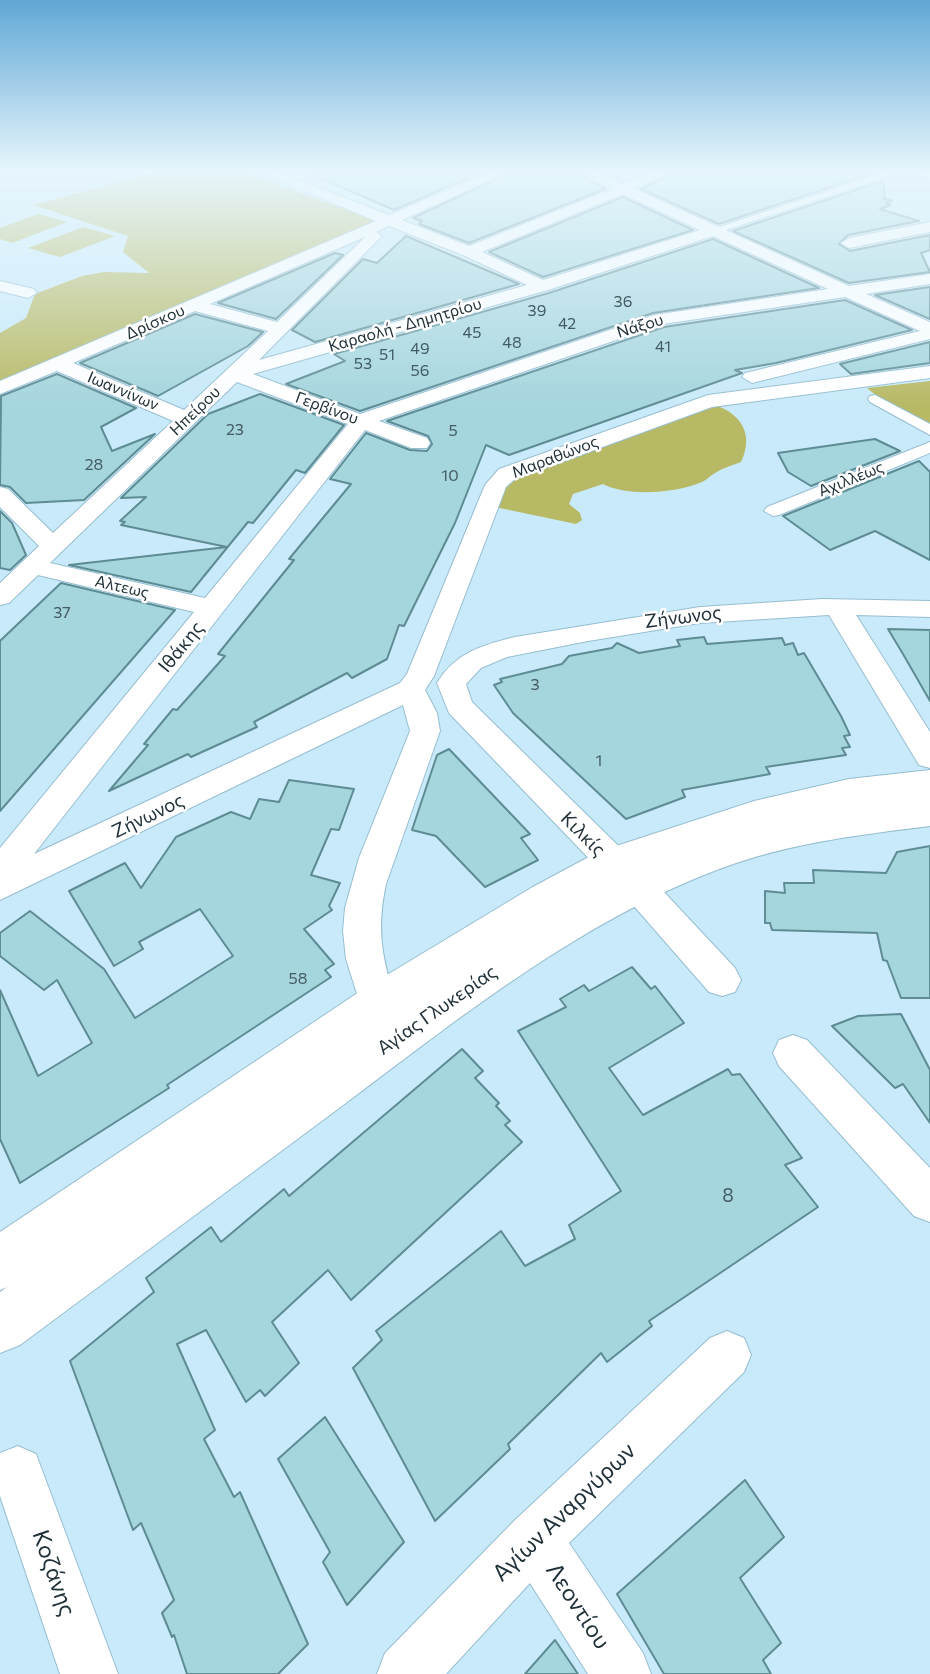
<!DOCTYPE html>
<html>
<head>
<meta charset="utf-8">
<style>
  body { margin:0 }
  canvas { display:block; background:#c9eafa }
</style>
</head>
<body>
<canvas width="930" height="1674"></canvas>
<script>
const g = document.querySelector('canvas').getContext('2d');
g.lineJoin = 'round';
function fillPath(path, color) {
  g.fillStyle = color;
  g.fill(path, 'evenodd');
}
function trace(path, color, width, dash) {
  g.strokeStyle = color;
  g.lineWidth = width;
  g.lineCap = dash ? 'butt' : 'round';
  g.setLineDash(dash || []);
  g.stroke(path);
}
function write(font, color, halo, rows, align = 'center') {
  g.font = font + ' Commissioner,sans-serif';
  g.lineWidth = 5;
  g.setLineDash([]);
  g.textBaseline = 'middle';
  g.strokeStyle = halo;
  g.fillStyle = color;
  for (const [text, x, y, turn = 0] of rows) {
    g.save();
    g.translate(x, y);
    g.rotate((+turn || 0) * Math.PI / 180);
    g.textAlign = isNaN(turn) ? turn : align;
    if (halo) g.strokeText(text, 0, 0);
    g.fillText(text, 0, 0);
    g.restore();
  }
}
fillPath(new Path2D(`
  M157 172H243L380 222 0 385V333L26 318 35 294 82 276 104 272 149 273 123 252 128 236 33 205Z
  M38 214 67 222 12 243 0 239V228Z
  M83 227 115 236 60 257 28 248Z
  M930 381V427L884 402 867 388Z
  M711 404C740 412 755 433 741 462 733 465 723 468 715 473 711 475 707 480 702 482 676 493 628 497 603 484L573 494 569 504 580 513 582 520 576 524 495 507 511 478Z`), '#b8b964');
const building = new Path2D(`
  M307 172H482L394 210Z
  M511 172H576L605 189 469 243 419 224 422 221 413 218Z
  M674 172H876L719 224 641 189Z
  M883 181 885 198H883L892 201 886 203 891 205 880 209 919 221 848 235 839 244 850 251 930 235V250L921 253 930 272 849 283 733 231Z
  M623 197 693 230 543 277 489 252Z
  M406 236 519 284 315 342 292 330 363 259 377 263Z
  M713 239 819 288 653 313 360 411 286 384 345 361 334 354 549 293Z
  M335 253 343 255 276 319 218 303Z
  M930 287V319L875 295Z
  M845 300 912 330 776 363 735 370 742 373 509 455 486 445 455 523 404 626 399 625 387 659 352 678 347 673 254 722 257 727 191 757 188 754 109 791 148 745 144 744 173 709 177 710 225 656 218 654 294 560 289 559 351 484 330 479 366 433 410 450 427 451 432 444 428 436 387 421 664 327Z
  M195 314 263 332 248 346 158 396 80 363Z
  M930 342V363L851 374 840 364Z
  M57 374 136 408 101 427 112 451 155 434 84 500 26 503 10 487 0 485 1 396Z
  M260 394 344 425 305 473 296 470 253 523 248 522 191 592 69 565 227 547 121 525 125 522 120 521 146 497 121 498 208 414Z
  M875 439 900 451 811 486 788 472 778 453Z
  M919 461 930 472V560L875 531 830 550 783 516Z
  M0 511 12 523 26 555 10 570 0 568Z
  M61 583 175 610 0 811V641Z
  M888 629 930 630V701L903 654Z
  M704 637 707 644 782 638 785 645 793 643 798 655 804 653 841 716 850 735 844 736 850 747 842 748 846 755 766 767 770 774 682 790 685 797 626 819 513 713 494 685 502 682 500 679 562 664 569 656 612 648 617 643 639 653 680 646 677 640Z
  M449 749 530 834 521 838 538 860 485 887 436 836 412 830 437 755Z
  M289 780 354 789 339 830 331 829 311 875 340 883 329 906 332 910 304 929 334 964 325 970 331 977 167 1085 169 1088 20 1183 0 1139V990L38 1076 92 1043 57 980 44 990 0 956V933L30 911 104 969 135 1018 233 956 200 909 139 942 143 949 114 966 69 891 125 863 141 888 176 837 231 812 250 819 259 799 279 802Z
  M930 846V998H901L887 961 883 960 877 933 772 930 770 923H765V891L785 893 784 883H814L813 870 886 873 897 852Z
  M632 967 651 989 655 986 684 1023 609 1068 643 1115 728 1069 732 1075 740 1074 802 1158 785 1165 818 1207 649 1321 652 1326 607 1362 601 1353 508 1444 510 1449 435 1521 353 1368 382 1340 376 1331 501 1231 525 1266 575 1239 569 1225 621 1191 518 1031 566 1007 560 999 584 985 589 991Z
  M901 1014 930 1070V1123L903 1084 895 1088 832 1026 858 1016Z
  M462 1049 483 1071 475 1078 499 1103 496 1106 510 1121 505 1125 522 1142 351 1300 328 1270 272 1322 299 1363 265 1396 260 1390 246 1402 206 1330 177 1344 215 1430 204 1439 234 1497 240 1492 308 1644 278 1674H187L174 1635 172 1637 162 1613 174 1600 141 1523 133 1530 70 1361 154 1292 146 1278 211 1227 221 1242 284 1189 289 1196Z
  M325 1417 404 1542 347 1605 323 1562 330 1552 278 1459Z
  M745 1480 784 1537 740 1578 781 1643 763 1660 771 1674H664L617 1594Z
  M555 1640 578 1674H525Z`);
fillPath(building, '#a5d5dd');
trace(building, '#5e8c94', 2);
const pedestrian = new Path2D(`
  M886 172H902L717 233 707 231Z
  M875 395 930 424V435L870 402 868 399 870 396Z
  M930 442V453L779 515 773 516 764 511 767 507Z`);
const minor = new Path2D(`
  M259 172H278L389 215 490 172H508L402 220 469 246 611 189 579 172H597L623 184 652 172H671L635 189 849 286 930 274V284L866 294 930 322V339L752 383 742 377 745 373 920 331 845 297 663 324 379 421 427 438 430 443 427 448H411L365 430 34 854 400 683 407 674 485 485 499 469 708 395 930 366V378L712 407 515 479 506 487 434 676 425 690 437 713 440 731 386 884C376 930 382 960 397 1004L392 1016 378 1021 364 1016 346 959 343 931 345 908 359 858 410 731 403 705 0 900V848L194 612 38 575 9 603 0 605V583L39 546 0 507V487L8 489 53 533 173 421 57 371 0 394V381L376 221ZM623 194 700 230 543 280 482 252ZM389 226 463 255 527 285 259 360 379 239 382 236 376 232ZM713 236 828 289 654 315 360 414 253 374 548 290ZM365 237 277 322 210 304ZM195 311 268 331 184 410 73 363ZM237 382 348 424 205 598 50 563Z
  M930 222V232L849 248 841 243 849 238Z
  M0 281 34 289 37 293 28 298 0 291Z
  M822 599 930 601V617L856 615 930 732V768L919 765 829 615 700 623 588 641 507 657 481 668 466 684 472 702 650 877 735 968 741 980 735 992 722 996 709 992 626 897 449 713 437 683C455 653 482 645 515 637L700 607Z
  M793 1035 807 1040 930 1168V1222L914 1216 779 1066 773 1053 779 1040Z
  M727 1331 744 1338 751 1355 744 1372 569 1543 643 1653 651 1674H588L530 1583 446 1674H377L385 1653 515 1520 710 1338Z
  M18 1446 36 1454 118 1674H60L0 1496V1453Z`);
const tertiary = new Path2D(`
  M930 770V798L914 799 930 798V826C865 834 798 842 736 863 591 913 467 1012 346 1103 237 1184 129 1264 20 1345L0 1353V1292L7 1287 0 1290V1232L362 990 531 888 598 852 754 801 849 779Z`);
const secondary = new Path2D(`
  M910 172H930V180L912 175Z`);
trace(pedestrian, '#96bed1', 2);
trace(minor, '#96bed1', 2);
trace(tertiary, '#96bed1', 2);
trace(secondary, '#96bed1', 2);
fillPath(pedestrian, '#fff');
fillPath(minor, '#fff');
fillPath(tertiary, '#fff');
fillPath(secondary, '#fff');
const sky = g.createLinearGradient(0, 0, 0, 407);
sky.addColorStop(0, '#60a7d6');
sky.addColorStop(0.42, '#e7f6fd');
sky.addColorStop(1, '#e7f6fd00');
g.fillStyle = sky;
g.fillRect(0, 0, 930, 407);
write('16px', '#435b63', null, [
  ["36",623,302],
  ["39",537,311],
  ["42",567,324],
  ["45",472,333],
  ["48",512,343],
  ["41",663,347],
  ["49",420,349],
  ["51",387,355],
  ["53",363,364],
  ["56",420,371],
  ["23",235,430],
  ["5",453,431],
  ["28",94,465],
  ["10",450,476],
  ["37",62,613],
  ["3",535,685],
  ["1",599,761],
  ["58",298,979]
]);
write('16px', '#22323a', '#fff', [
  ["Δρίσκου",155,322,-24],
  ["Καραολή - Δημητρίου",405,325,-16],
  ["Νάξου",640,326,-17],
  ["Ιωαννίνων",123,391,23],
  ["Γερβίνου",327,408,20],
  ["Ηπείρου",195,411,-44],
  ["Μαραθώνος",555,457,-21],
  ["Αχιλλέως",851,479,-22],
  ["Αλτεως",122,587,13]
]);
write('19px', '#22323a', '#fff', [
  ["Ζήνωνος",683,617,-7],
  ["Ιθάκης",181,647,-51],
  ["Ζήνωνος",148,816,-26],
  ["Κιλκίς",583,834,45],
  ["Αγίας Γλυκερίας",437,1010,-35]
]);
write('19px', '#435b63', null, [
  ["8",728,1196]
]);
write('23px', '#22323a', '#fff', [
  ["Αγίων Αναργύρων",564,1512,-44],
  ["Κοζάνης",54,1573,71],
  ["Λεοντίου",578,1606,57]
]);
</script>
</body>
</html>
